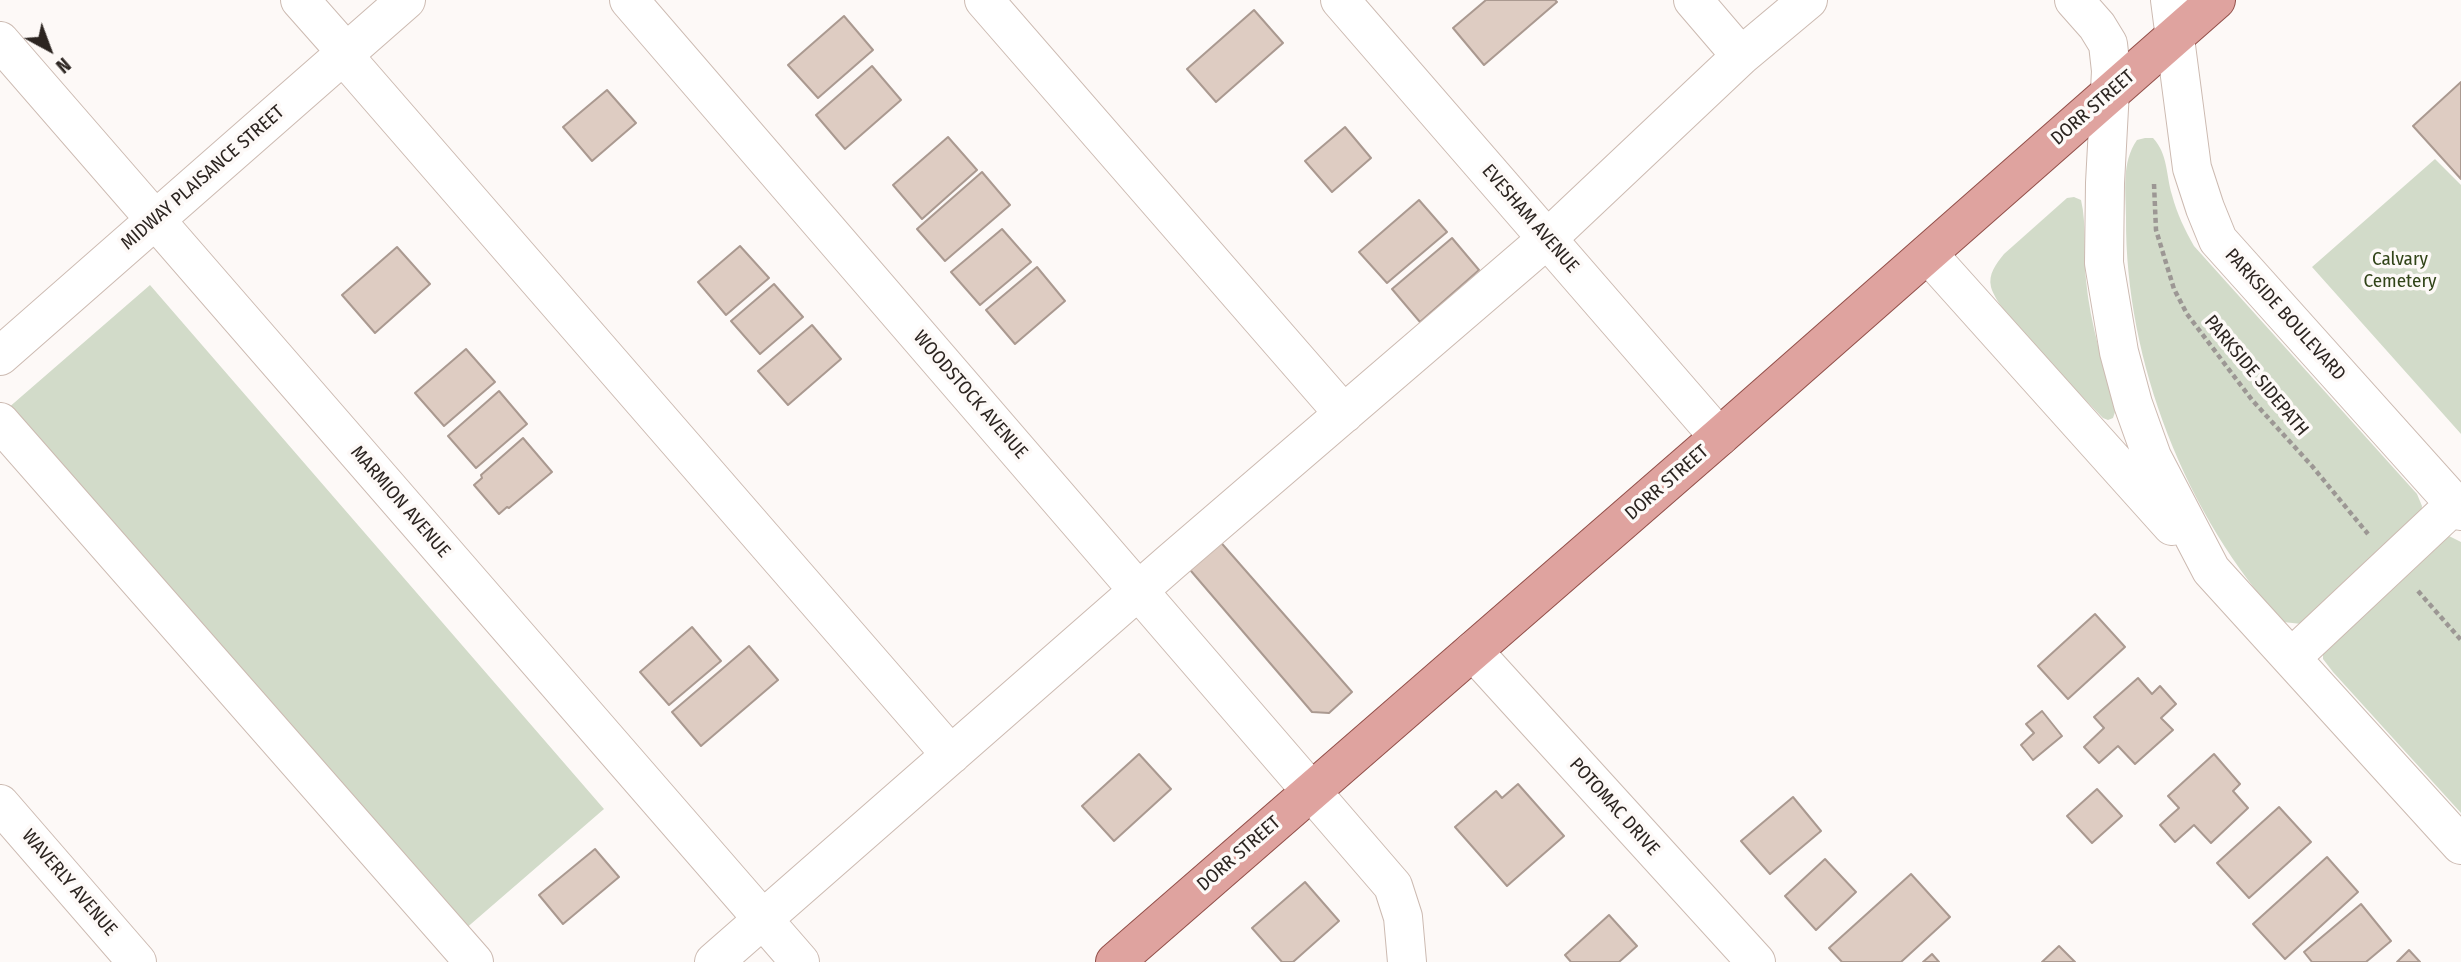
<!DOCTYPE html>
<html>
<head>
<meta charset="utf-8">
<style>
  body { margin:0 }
  #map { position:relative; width:2461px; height:962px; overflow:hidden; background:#fdf9f7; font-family:"Fira Sans Condensed",sans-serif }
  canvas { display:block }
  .north { position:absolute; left:14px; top:14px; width:70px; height:70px; -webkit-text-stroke:5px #fdf9f7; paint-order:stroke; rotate:139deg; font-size:19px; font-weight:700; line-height:28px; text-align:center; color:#2c2521 }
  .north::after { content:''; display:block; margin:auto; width:24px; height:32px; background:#2c2521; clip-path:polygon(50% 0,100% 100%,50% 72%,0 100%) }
</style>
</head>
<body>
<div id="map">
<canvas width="2461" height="962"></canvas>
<div class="north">N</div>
</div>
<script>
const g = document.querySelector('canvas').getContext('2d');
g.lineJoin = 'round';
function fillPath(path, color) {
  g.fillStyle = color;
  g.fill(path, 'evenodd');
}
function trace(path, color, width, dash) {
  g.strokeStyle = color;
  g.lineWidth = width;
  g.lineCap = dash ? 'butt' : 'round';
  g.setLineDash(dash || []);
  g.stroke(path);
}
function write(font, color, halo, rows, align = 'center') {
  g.font = font + ' "Fira Sans Condensed",sans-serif';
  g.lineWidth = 7;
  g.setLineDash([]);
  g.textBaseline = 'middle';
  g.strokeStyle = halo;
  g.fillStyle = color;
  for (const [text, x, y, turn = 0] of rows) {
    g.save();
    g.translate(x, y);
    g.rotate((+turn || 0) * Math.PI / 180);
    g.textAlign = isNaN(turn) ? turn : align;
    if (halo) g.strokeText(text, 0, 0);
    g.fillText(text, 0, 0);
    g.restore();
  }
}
fillPath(new Path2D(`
  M2145 138H2153C2168 154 2166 175 2172 195 2177 214 2185 230 2194 246L2417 494 2422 506 2421 514 2302 624 2283 622C2186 517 2125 361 2126 218 2126 191 2121 163 2137 140Z
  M2435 159 2461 185V434L2312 267Z
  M2074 197 2081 200C2087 225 2083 254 2086 280 2090 325 2105 368 2115 412L2113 418 2108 420 2103 418C2080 393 1998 315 1991 287 1988 274 1996 264 2004 254L2067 198Z
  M150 285 604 809 464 930 7 409Z
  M2447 535 2461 542V813L2333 672 2323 659V651Z`), '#d2dbc9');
const building = new Path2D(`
  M1486 0H1555L1557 2 1484 65 1453 28Z
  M1254 10 1283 43 1216 102 1187 69Z
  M844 16 873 50 818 98 788 65Z
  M872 66 901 100 845 149 816 115Z
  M2461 82V179L2413 126Z
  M607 90 636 123 592 161 563 127Z
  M1345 127 1371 158 1332 192 1305 161Z
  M948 137 977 170 922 219 893 185Z
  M982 172 1010 205 945 261 917 229Z
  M1419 200 1447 232 1387 283 1359 252Z
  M1002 229 1031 262 980 305 951 272Z
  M1452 238 1479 270 1420 322 1392 289Z
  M740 246 769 278 726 315 698 282Z
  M397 247 430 284 375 333 342 295Z
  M1037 267 1065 301 1015 344 986 310Z
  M774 284 803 317 760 354 731 321Z
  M812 325 841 359 788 405 758 371Z
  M466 349 495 382 444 426 415 393Z
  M499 391 527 424 476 468 448 436Z
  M523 438 552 472 509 508 507 507 499 514 474 485 482 478 481 475Z
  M1217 538 1352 692 1329 713 1312 712 1185 564Z
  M2095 614 2125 647 2068 699 2038 666Z
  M692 627 721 661 669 705 640 672Z
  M749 646 778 680 701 746 672 712Z
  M2138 678 2152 694 2160 686 2176 704 2161 718 2173 730 2135 764 2118 746 2099 763 2084 747 2104 728 2094 717Z
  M2042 711 2062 736 2033 760 2021 745 2034 733 2026 724Z
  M1139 754 1171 789 1114 841 1082 806Z
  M2214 754 2240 784 2233 791 2248 808 2211 843 2194 825 2175 842 2160 825 2179 808 2168 796Z
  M1518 784 1564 836 1507 886 1455 827 1496 791 1502 798Z
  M2097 789 2122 816 2092 843 2067 816Z
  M1793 797 1821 831 1770 874 1741 841Z
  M2279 807 2311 842 2249 898 2217 863Z
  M595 849 619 877 563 924 539 895Z
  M2327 857 2358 892 2285 959 2253 924Z
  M1825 859 1856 892 1816 930 1785 896Z
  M1911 874 1950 917 1901 962H1842L1829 948Z
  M1305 882 1339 921 1293 962H1282L1252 928Z
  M2361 904 2391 941 2366 962H2312L2304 952Z
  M1609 915 1637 946 1619 962H1571L1565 955Z
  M2059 946 2075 962H2042Z
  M2409 950 2420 962H2397Z
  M1932 954 1939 962H1923Z`);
fillPath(building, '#deccc2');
trace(building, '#aa9990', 2);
const minor = new Path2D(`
  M300 0 346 52
  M629 0 1393 886 1403 917 1407 962
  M984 0 1344 414
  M1340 0 1719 437
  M1693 0 1741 56
  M2074 0 2097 26 2108 44 2111 71 2105 183 2104 263 2119 352 2133 404 2152 457 2211 570 2461 845
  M2170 0 2192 168 2205 208 2218 240 2461 511
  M0 41 800 962
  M343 55 951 755
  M1928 254 2172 526
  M0 356 406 0
  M0 422 474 962
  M1473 651 1756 962
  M2291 658 2455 504
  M0 804 137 962
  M714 962 1171 562 1547 239 1741 56 1808 0`);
const major = new Path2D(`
  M1115 962 1719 437 2216 0`);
trace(minor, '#ccbab1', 40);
trace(major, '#924f49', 40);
trace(new Path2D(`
  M2154 184 2156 230 2174 289 2187 314 2252 400 2312 466 2368 534
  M2418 591 2461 640`), '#9c9794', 4.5, [5, 3.5]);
trace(minor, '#fff', 38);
trace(major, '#dfa39f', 38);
write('19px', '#2c2521', '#fdf9f7', [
  ["DORR STREET",2093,108,-41],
  ["MIDWAY PLAISANCE STREET",203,178,-41],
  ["EVESHAM AVENUE",1530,219,49],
  ["PARKSIDE BOULEVARD",2285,315,48],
  ["PARKSIDE SIDEPATH",2256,376,50],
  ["WOODSTOCK AVENUE",970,395,49],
  ["DORR STREET",1667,483,-41],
  ["MARMION AVENUE",400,502,49],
  ["POTOMAC DRIVE",1614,807,48],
  ["DORR STREET",1239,854,-41],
  ["WAVERLY AVENUE",69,883,49]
]);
write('19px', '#314418', '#fdf9f7', [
  ["Calvary",2400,260],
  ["Cemetery",2400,282]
]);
</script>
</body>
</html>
